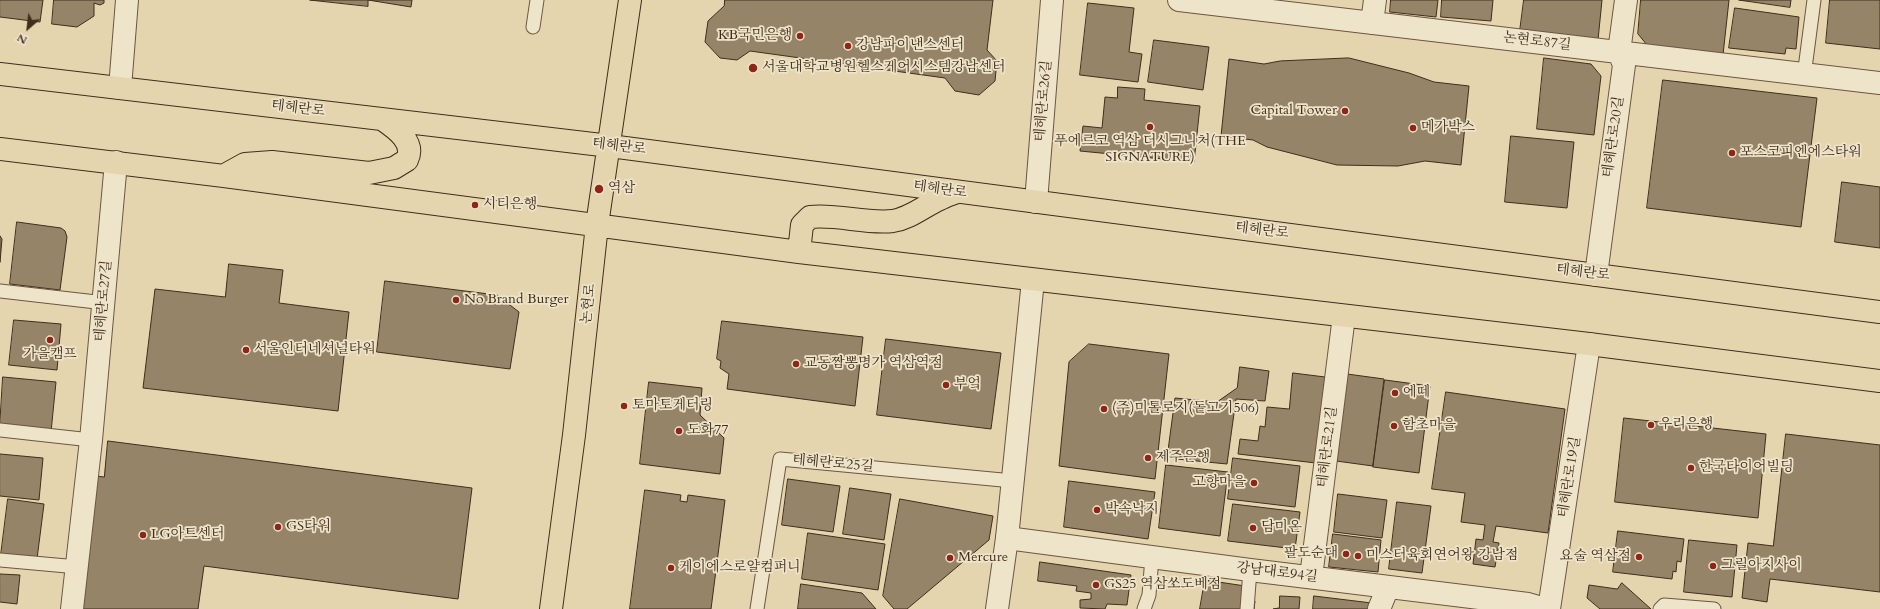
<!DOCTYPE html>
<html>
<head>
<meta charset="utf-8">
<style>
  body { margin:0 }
  #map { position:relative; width:1880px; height:609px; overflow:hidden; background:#e5d5ae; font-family:Cardo,serif }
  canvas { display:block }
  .north { position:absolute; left:8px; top:8px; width:40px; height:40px; -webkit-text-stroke:3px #eee4ca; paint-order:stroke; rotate:208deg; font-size:11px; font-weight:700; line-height:16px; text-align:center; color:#412d1c }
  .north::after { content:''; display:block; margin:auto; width:14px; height:18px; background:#412d1c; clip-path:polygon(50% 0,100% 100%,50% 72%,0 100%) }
</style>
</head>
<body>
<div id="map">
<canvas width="1880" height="609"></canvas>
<div class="north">N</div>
</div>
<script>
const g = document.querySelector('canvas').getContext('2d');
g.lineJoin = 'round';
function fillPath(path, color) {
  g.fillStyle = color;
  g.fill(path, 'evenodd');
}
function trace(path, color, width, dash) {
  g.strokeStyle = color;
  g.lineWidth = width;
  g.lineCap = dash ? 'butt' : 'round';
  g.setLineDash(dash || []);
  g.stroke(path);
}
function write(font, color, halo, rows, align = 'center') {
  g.font = font + ' Cardo,"Noto Serif KR",serif';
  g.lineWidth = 3.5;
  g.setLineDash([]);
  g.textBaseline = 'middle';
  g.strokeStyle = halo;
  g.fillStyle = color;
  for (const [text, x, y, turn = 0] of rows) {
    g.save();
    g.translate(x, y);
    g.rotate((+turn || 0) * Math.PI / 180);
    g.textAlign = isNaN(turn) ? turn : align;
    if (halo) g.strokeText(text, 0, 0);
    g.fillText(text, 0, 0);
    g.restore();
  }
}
const building = new Path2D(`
  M0 0H43L40 22 0 17Z
  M54 0H104V3L100 5 94 3V16L77 27 52 24Z
  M310 0H412L411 7 368 0V6Z
  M725 0H993L987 50 997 61 995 81 979 95 955 91 945 78 750 51 737 60 720 58 705 42 708 21 724 6Z
  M1391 0H1438L1436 17 1390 12Z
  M1442 0H1493L1491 21 1441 17Z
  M1524 0H1602L1598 40 1520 31Z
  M1641 0H1729L1723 55 1647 45 1638 34Z
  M1739 0H1791L1790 7Z
  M1830 0H1880V49L1826 43Z
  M1088 3 1134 8 1129 52 1142 54 1138 82 1080 75Z
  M1735 8 1799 17 1796 49 1786 48 1785 54 1729 48Z
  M1154 40 1209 47 1203 90 1148 82Z
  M1349 58 1409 73 1434 82 1469 86 1461 165 1425 161 1398 166 1337 165 1267 147 1253 140 1221 136 1229 59 1264 64 1280 61Z
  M1544 58 1591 64 1601 76 1594 135 1537 129Z
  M1663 80 1817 98 1801 227 1647 208Z
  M1118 87 1145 89 1144 100 1200 106 1194 162 1080 151 1083 126 1102 128 1105 97 1117 98Z
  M1511 136 1574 142 1567 208 1505 202Z
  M1842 182 1880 187V248L1835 242Z
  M17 222 61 228 65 231 67 237 60 290 10 284Z
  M0 236 2 239 0 262Z
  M229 264 283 270 279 303 349 312 338 411 143 388 155 289 225 297Z
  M385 281 497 295 519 312 510 369 377 352Z
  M14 320 61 324 57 370 9 365Z
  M722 321 863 337 855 406 727 389 729 374 720 368 721 361 717 359Z
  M886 339 1001 353 991 429 877 415Z
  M1089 344 1169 354 1155 479 1059 466 1069 362Z
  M1240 367 1269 371 1265 401 1236 399 1227 464 1167 458 1175 398 1217 402 1237 388Z
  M1293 373 1325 377 1316 463 1238 454 1240 439 1258 441 1260 426 1265 427 1267 407 1289 409Z
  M1347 374 1384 379 1373 466 1336 461Z
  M3 377 56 382 51 432 0 426Z
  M1385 380 1430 386 1419 473 1373 467Z
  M649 382 702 388 700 415 724 438 720 474 640 464Z
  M1446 392 1565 409 1548 533 1496 526 1493 542 1499 543 1495 567 1473 564 1476 539 1483 540 1485 525 1461 522 1465 493 1432 489Z
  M1624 418 1766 434 1758 518 1615 502Z
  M1786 434 1880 445V592L1770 579 1767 602 1742 598 1748 543 1773 546Z
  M108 441 472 488 458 599 204 566 198 609H79L96 476 104 477Z
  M0 454 43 458 39 500 0 496Z
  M1233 458 1300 466 1295 507 1228 499Z
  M1166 465 1228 472 1220 536 1159 528Z
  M788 479 840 486 833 532 782 525Z
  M1069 481 1155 492 1148 539 1064 527Z
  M850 488 891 494 884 540 843 534Z
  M645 490 681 495 680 501 687 502 688 495 725 500 711 609H630Z
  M1338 494 1387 500 1382 538 1334 532Z
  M8 499 44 504 37 559 1 555Z
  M900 499 993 516 989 540 907 609H894L883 596Z
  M1397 502 1431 506 1422 573 1389 569Z
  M1233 504 1300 512 1295 549 1228 541Z
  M1618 531 1684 539 1681 562 1677 561 1676 572 1673 571 1672 579 1613 572Z
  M808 533 885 544 878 590 802 579Z
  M1333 534 1381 540 1378 572 1329 567Z
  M1689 540 1737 545 1732 597 1684 592Z
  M1040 562 1131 575 1127 605 1107 604 1105 609 1080 608V600L1091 599V593L1076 591 1077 586 1038 581Z
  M0 574 20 575 17 604 0 602Z
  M1205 580 1252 587 1250 600 1255 601 1254 609H1200Z
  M1622 583 1651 609H1600L1587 598 1589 585 1617 589Z
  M801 584 862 593 876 609H798Z
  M1280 596 1300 597 1299 609H1273L1279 608Z
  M1314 596 1380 604 1378 609H1313Z`);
fillPath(building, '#968468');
trace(building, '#412d1c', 1);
const service = new Path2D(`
  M533 27 537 0
  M1804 76 1814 0
  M0 291 105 303
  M0 430 91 440
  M0 560 78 567
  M757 609 780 459 1013 481
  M1144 609 1149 595 1152 557
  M1247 609 1250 570
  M1660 609 1664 605 1714 609`);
const minor = new Path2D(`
  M1179 0 1880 83
  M1372 23 1375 0
  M1596 275 1624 65 1619 52 1626 0
  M1007 538 1250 570 1528 604 1545 609
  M1311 577 1344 316
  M1379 609 1388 587
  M1549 609 1589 344`);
const tertiary = new Path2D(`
  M120 88 127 0
  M1036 202 1052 0
  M72 609 91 440 116 162
  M997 609 1007 538 1033 280`);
const primary = new Path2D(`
  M0 74 610 146 1880 312
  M0 149 224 176 799 252 1589 344 1880 381
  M225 175 245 164 272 162 369 173 394 168 407 160C416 142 395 128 382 119
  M799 252 802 225 810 217C838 214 865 224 893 221 911 218 924 206 940 199 945 196 951 194 957 192
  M551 609 574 435 597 225 630 0`);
trace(service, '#6a5740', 15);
trace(minor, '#6a5740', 24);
trace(tertiary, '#6a5740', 24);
trace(primary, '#412d1c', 24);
trace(service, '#eee4ca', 13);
trace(minor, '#eee4ca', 22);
trace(tertiary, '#eee4ca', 22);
trace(primary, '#e5d5ae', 22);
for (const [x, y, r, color] of [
  [800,36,4,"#8f2418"],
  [848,46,4,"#8f2418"],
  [753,68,5,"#8f2418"],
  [1345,111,4,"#8f2418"],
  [1150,127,4,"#8f2418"],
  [1413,128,4,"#8f2418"],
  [1732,153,4,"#8f2418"],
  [599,189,5,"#8f2418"],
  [475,205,4,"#8f2418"],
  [456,300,4,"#8f2418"],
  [50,340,4,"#8f2418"],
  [246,350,4,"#8f2418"],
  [796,364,4,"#8f2418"],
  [946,385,4,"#8f2418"],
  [1395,393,4,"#8f2418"],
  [624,406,4,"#8f2418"],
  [1104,409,4,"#8f2418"],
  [1651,425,4,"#8f2418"],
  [1394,426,4,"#8f2418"],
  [679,431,4,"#8f2418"],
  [1148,458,4,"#8f2418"],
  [1691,468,4,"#8f2418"],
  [1254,483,4,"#8f2418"],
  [1097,510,4,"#8f2418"],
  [278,527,4,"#8f2418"],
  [1253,528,4,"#8f2418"],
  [143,535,4,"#8f2418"],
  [1346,554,4,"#8f2418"],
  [1358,556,4,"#8f2418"],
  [1639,557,4,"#8f2418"],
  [950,558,4,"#8f2418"],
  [1713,566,4,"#8f2418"],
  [671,568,4,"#8f2418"],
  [1096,585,4,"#8f2418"]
]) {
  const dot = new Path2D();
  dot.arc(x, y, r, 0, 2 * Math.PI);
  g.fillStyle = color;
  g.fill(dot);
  trace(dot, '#eee4ca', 1.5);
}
write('14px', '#412d1c', '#eee4ca', [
  ["KB국민은행",792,36,"right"],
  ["강남파이낸스센터",856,46],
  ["서울대학교병원헬스케어시스템강남센터",762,68],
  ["Capital Tower",1337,111,"right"],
  ["메가박스",1421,128],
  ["푸에르코 역삼 더시그니처(THE",1150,142,"center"],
  ["SIGNATURE)",1150,158,"center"],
  ["포스코피엔에스타워",1740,153],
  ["역삼",608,189],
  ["시티은행",483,205],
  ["No Brand Burger",464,300],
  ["서울인터네셔널타워",254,350],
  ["가을캠프",50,355,"center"],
  ["교동짬뽕명가 역삼역점",804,364],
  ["부엌",954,385],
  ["에떼",1403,393],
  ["토마토케터링",632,406],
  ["(주)미톨로지(돝고기506)",1112,409],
  ["우리은행",1659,425],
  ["함초마을",1402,426],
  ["도화77",687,431],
  ["제주은행",1156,458],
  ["한국타이어빌딩",1699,468],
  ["고향마을",1246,483,"right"],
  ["박속낙지",1105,510],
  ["GS타워",286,527],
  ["담미온",1261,528],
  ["LG아트센터",151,535],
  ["팔도순대",1338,554,"right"],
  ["미스터육회연어왕 강남점",1366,556],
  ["요술 역삼점",1631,557,"right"],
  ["Mercure",958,558],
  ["그릴아지사이",1721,566],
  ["케이에스로얄컴퍼니",679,568],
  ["GS25 역삼쏘도베점",1104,585]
], 'left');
write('14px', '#412d1c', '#eee4ca', [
  ["논현로87길",1537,42,7],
  ["테헤란로26길",1044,101,-85],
  ["테헤란로",298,109,7],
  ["테헤란로20길",1614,137,-82],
  ["테헤란로",619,147,7],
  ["테헤란로",940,190,8],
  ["테헤란로",1262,231,7],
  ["테헤란로",1583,273,7],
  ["테헤란로27길",104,301,-85],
  ["논현로",589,304,-84],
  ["테헤란로21길",1328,447,-83],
  ["테헤란로25길",833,464,5],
  ["테헤란로19길",1570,477,-81],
  ["강남대로94길",1277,573,7]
]);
</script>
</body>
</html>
